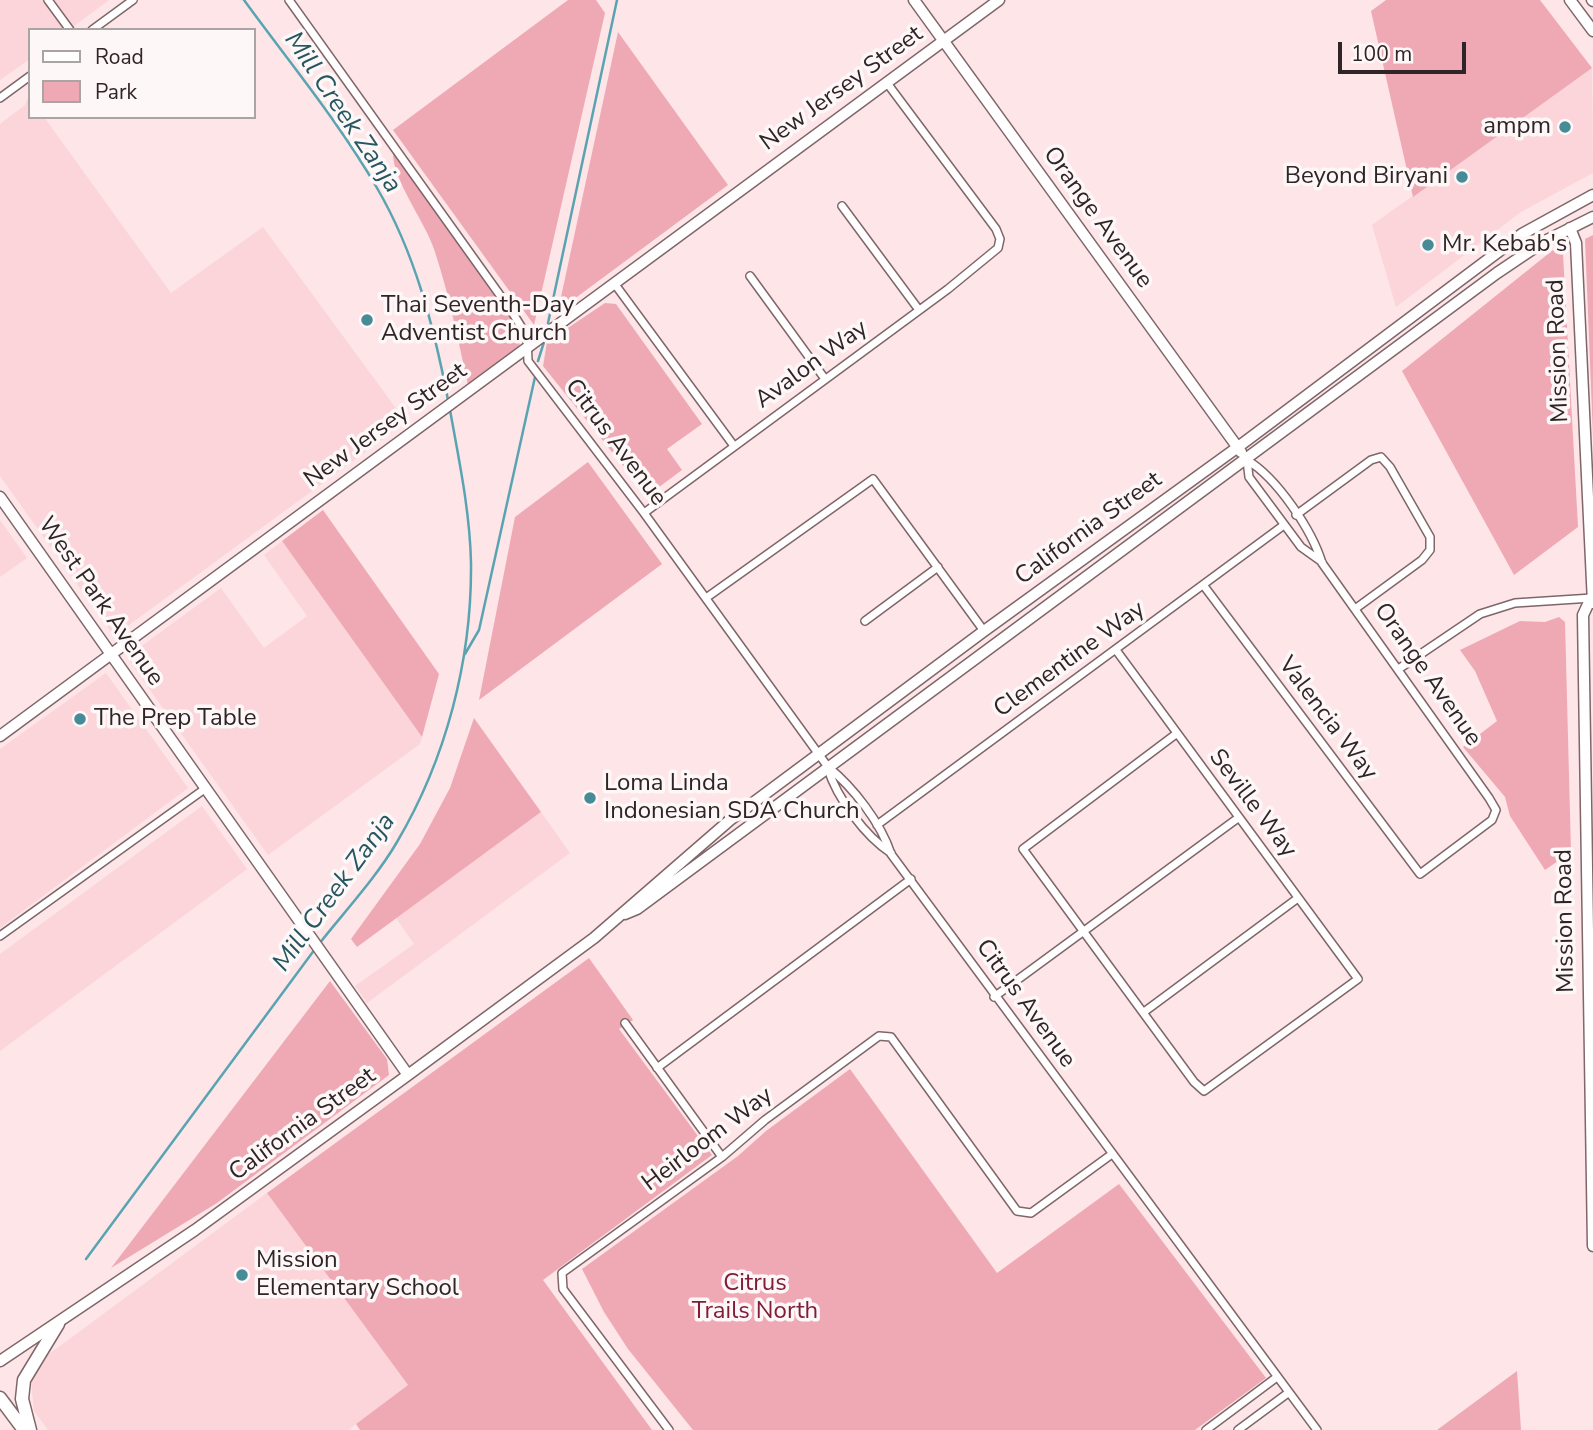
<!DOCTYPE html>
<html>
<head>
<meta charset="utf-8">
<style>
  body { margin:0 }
  #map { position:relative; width:1593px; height:1430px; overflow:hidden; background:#fde5e8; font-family:"Nunito Sans",sans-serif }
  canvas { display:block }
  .legend { position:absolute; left:28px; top:28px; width:228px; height:91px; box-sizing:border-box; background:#fdf7f8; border:2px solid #aba3a4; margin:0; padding:9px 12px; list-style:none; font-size:21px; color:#302526 }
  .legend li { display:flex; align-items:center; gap:14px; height:35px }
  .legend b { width:35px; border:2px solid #aba3a4 }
  .scale { position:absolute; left:1338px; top:42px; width:128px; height:32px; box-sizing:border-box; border:4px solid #302526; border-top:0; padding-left:9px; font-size:21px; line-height:24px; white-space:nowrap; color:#302526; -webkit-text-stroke:5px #fdf7f8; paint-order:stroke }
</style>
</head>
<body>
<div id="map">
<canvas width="1593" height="1430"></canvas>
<ul class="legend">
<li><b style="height:9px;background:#fff"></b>Road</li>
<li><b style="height:19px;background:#efa9b4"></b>Park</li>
</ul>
<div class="scale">100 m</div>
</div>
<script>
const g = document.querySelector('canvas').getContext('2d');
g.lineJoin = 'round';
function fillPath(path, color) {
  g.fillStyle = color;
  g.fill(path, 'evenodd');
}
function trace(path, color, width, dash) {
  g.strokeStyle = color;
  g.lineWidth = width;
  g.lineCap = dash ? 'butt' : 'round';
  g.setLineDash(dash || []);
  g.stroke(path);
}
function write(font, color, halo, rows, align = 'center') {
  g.font = font + ' "Nunito Sans",sans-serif';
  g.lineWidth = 7;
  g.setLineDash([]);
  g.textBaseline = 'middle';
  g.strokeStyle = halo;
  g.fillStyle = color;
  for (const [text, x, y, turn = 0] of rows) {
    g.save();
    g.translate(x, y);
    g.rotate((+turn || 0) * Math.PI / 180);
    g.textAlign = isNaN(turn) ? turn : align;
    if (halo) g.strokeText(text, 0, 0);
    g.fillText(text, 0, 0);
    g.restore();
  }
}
fillPath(new Path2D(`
  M0 0H109L69 30H30V59L0 80Z
  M1592 68 1593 173 1521 212 1396 307 1372 225Z
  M29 96 30 117H44L171 293 263 227 406 422 114 636 0 476V124L25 105Z
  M0 520 27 558 0 577Z
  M282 541 422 737 420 744 268 855 130 662 132 653 221 588 264 648 307 616 264 555Z
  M106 673 188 788 0 928V749Z
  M202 806 247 869 0 1051V954Z
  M541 812 570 853 367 1003 355 986 414 944 396 918Z
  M267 1193 408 1385 348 1430H48L34 1411 31 1381 45 1357Z`), '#fbd5da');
fillPath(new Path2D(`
  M568 0H596L605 13 534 325 393 130Z
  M1386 0H1540L1592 68 1413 197 1371 11Z
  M618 32 728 185 558 311Z
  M393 152 520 332V344L515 351 468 385C458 339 449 294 434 249 424 220 392 179 393 152Z
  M1593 235V437L1585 239Z
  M1553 250 1563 254 1578 527 1514 575 1402 371Z
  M605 303 616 304 702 424 667 449 682 470 651 493 644 492 543 366 547 342Z
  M588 462 662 564 479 700 515 517Z
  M323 510 439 674 422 737 282 541Z
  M1559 617 1565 622 1571 852 1545 870 1510 816 1505 797 1463 747 1497 721 1475 671 1460 650 1520 621 1545 622Z
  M474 718 541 812 357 947 351 939 420 844 450 788Z
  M589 958 633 1020 619 1029 712 1155 543 1280 652 1430H360L356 1424 408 1385 267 1193Z
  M330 981 387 1059 389 1075 217 1203 111 1268Z
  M850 1069 997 1273 1119 1184 1266 1378 1195 1430H693L628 1349 604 1312 582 1269 738 1156 766 1131Z
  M1517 1371 1521 1430H1437Z`), '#efa9b4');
trace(new Path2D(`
  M244 0C289 62 339 122 377 188 415 253 434 327 448 400
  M548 323 617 0
  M538 361 544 342
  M465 654 479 630 535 377
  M319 944C345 911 376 878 397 842 446 759 472 660 471 563 470 512 459 460 450 410
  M86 1259 315 949`), '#5aa4b2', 2.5);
const street = new Path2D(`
  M48 0 70 30
  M289 0 512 312 527 336 528 361 644 513 828 767C853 787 881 823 891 854L1317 1430
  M92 30 133 0
  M0 98 30 76
  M842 206 919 310
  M750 276 825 379
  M614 283 734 446
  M1247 460 1249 477 1301 547 1322 562
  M644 513 948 289 998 248 1000 239 996 229 887 83
  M1296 515 1371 460 1381 457 1390 467 1430 537V550L1422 560 1355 609
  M1204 586 1420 874 1492 820 1496 810 1489 798 1322 563C1312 530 1277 478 1247 460
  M706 598 873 479 984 631
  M865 621 938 567
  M1116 650 1358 979 1204 1091 1194 1082 1023 849 1176 734
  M1400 668 1480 614 1515 603 1592 598
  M828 769C837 798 865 836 891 853
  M877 825 1284 525
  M0 936 206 788
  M994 997 1238 818
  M1144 1012 1298 898
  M625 1023 722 1157
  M657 1068 911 879
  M669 1430 563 1289 562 1273 722 1157 765 1120 879 1036 891 1037 1017 1211 1031 1213 1112 1154
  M1206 1430 1277 1377
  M1238 1430 1288 1393`);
const secondary = new Path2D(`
  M914 0 1241 452
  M1570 0 1593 31
  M1592 0 1593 1
  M1570 228 1576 243 1593 603
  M0 497 408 1075
  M1591 598 1583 615 1593 1246
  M0 736 999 0
  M625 914 637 909 1497 273 1543 242 1593 217
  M0 1361 195 1230 408 1075 594 938 730 820 984 631 1238 447 1522 234 1593 195`);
const primary = new Path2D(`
  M0 1398 24 1430
  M30 1430 22 1399 24 1380 58 1324`);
trace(street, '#7f6669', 10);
trace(secondary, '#7f6669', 13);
trace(primary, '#7f6669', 15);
trace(street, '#fff', 7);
trace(secondary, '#fff', 10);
trace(primary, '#fff', 12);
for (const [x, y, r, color] of [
  [1565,127,7,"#468b97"],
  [1462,177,7,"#468b97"],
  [1428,245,7,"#468b97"],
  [367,320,7,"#468b97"],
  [80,719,7,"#468b97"],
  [590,798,7,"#468b97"],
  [242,1275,7,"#468b97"]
]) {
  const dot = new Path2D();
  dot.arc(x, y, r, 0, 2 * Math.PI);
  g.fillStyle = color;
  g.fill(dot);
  trace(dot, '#fdf7f8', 2.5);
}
write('24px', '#302526', '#fdf7f8', [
  ["New Jersey Street",842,89,-36],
  ["Orange Avenue",1097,218,54],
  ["Mission Road",1559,351,-92],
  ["Avalon Way",812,365,-36],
  ["New Jersey Street",386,426,-36],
  ["Citrus Avenue",615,443,53],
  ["California Street",1089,529,-36],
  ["West Park Avenue",100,602,55],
  ["Clementine Way",1070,660,-36],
  ["Orange Avenue",1427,675,55],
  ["Valencia Way",1327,719,53],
  ["Seville Way",1252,804,53],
  ["Mission Road",1566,921,-91],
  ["Citrus Avenue",1025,1004,54],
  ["California Street",303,1125,-36],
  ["Heirloom Way",708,1140,-37]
]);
write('24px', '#302526', '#fdf7f8', [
  ["ampm",1551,127,"right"],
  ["Beyond Biryani",1448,177,"right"],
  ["Mr. Kebab's",1442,245],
  ["Thai Seventh-Day",381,306],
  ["Adventist Church",381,334],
  ["The Prep Table",94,719],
  ["Loma Linda",604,784],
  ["Indonesian SDA Church",604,812],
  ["Mission",256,1261],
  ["Elementary School",256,1289]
], 'left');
write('24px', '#801d39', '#fdf7f8', [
  ["Citrus",755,1284],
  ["Trails North",755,1312]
]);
write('italic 26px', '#26565f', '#fdf7f8', [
  ["Mill Creek Zanja",342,113,56],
  ["Mill Creek Zanja",335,893,-54]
]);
</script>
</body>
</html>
